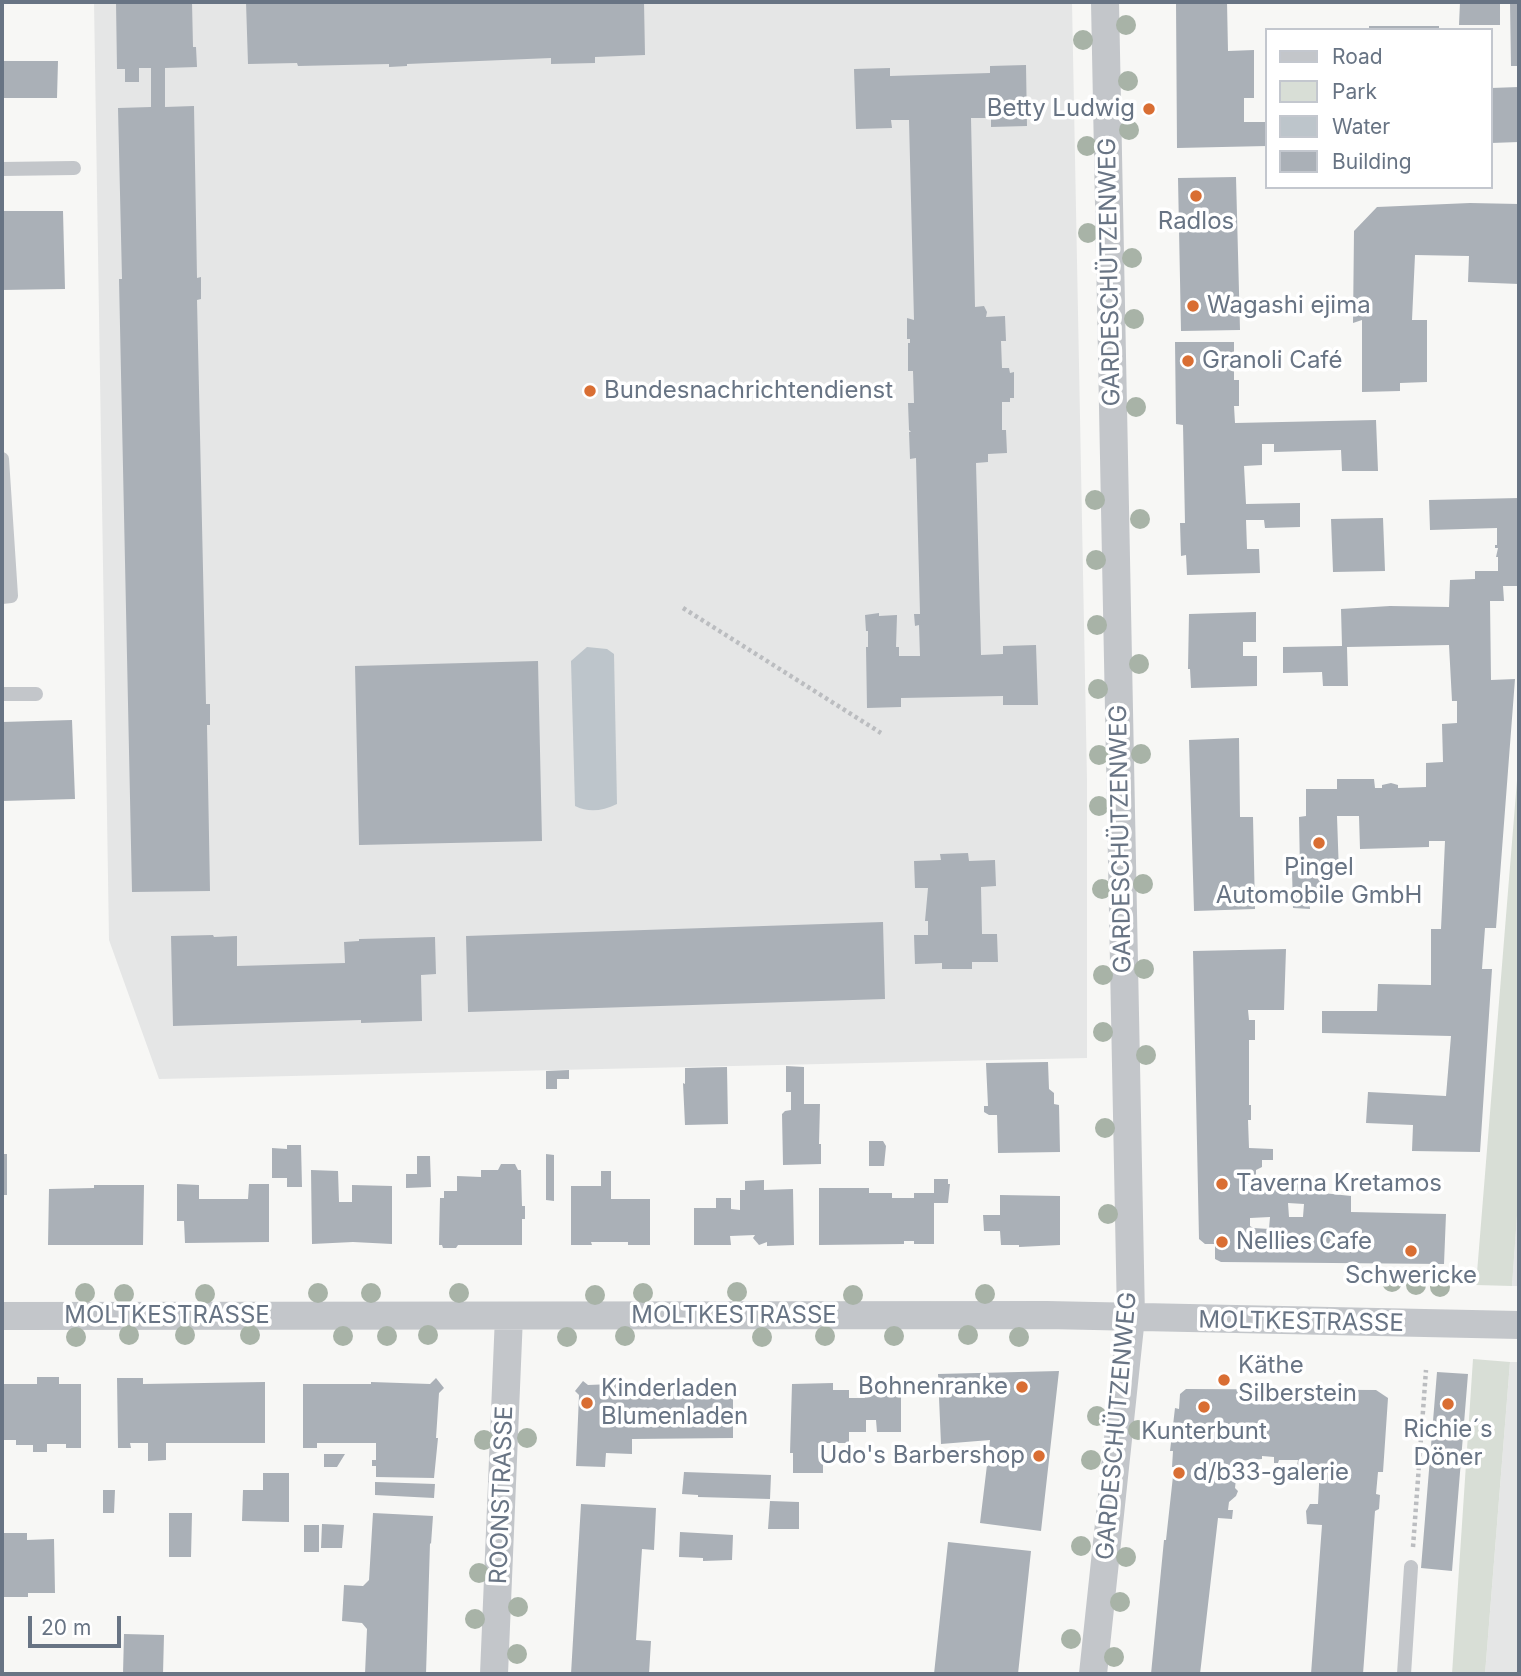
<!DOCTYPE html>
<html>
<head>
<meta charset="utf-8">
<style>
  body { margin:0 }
  #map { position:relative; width:1521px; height:1676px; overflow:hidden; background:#f7f7f5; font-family:Inter,sans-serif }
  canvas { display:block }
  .frame { position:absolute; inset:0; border:4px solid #687484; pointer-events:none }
  .legend { position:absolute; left:1265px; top:28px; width:228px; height:161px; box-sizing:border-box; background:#fff; border:2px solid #c3c7ce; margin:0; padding:9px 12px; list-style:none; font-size:21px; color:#687484 }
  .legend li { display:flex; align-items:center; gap:14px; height:35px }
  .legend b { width:35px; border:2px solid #c3c7ce }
  .scale { position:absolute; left:28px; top:1616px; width:93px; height:32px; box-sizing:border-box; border:4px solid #687484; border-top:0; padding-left:9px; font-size:21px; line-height:24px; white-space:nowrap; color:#687484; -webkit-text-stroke:5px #fff; paint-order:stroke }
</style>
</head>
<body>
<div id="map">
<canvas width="1521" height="1676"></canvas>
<div class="frame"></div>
<ul class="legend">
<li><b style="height:9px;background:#c3c6ca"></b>Road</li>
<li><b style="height:19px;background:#d8ded6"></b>Park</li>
<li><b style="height:19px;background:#bdc5cb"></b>Water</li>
<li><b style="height:19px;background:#aab0b7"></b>Building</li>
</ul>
<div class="scale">20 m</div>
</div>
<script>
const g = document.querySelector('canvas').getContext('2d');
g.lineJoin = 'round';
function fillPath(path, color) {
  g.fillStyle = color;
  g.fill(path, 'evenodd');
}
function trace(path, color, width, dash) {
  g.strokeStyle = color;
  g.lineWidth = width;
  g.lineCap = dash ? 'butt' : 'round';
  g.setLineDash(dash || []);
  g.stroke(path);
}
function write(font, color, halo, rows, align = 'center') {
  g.font = font + ' Inter,sans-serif';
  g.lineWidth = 7;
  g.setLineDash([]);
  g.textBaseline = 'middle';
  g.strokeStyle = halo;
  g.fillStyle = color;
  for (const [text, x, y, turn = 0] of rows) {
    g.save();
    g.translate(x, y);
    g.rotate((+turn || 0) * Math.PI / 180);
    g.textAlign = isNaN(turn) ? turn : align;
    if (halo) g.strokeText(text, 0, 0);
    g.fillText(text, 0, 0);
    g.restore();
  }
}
fillPath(new Path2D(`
  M94 2H1072L1087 780V1058L159 1079 109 940Z
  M1519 1185V1286H1512Z
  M1510 1362H1519V1674H1485Z`), '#e5e6e6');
fillPath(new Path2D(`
  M1519 756V1188L1512 1286 1476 1285Z
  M1473 1359 1510 1362 1485 1674H1452Z`), '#d8ded6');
fillPath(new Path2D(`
  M587 647 607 649 614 654 617 804C602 811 589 813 575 806L571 661Z`), '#bdc5cb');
fillPath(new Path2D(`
  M116 2H192L193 47H196L197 67 165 68V107L194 106 197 278 201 277V299L197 300 206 704H210V725H207L210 891 132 892 119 279H122L118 108 151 107V68H139V82H125V69H117Z
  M246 2H644L645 55 595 57V63L551 64V58L407 64V66L389 67V64L298 66 297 63 248 64Z
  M1176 2H1227L1228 51 1254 50V98H1244V122H1267V146L1177 148Z
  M1460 2H1500V25H1459Z
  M1510 2H1519V66H1511Z
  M1369 26H1439V30H1369Z
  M2 61H58L57 98H2Z
  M1026 65 1027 126 991 127V118H971L975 307 984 306 987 312 986 317 1005 316 1006 341H1001L1002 368H1009L1010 373 1014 372V398H1010V402H1002V430H1006L1007 453 988 454V462L976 463 981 655 1003 654V646L1036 645 1038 705H1003V696L901 698V707L867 708 866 647H868V631H866L865 615 879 613V616L897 615 896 647H899V656H920L919 625 915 626 914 614H920L916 458 910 459 909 432H911L909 430 908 403H914L913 371H908V343H910V339H907V318L914 320 909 120H891L892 128 856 129 854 69 890 68V76L990 73V66Z
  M1519 87V142L1491 143V88Z
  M1236 177 1240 330 1181 331 1178 178Z
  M1470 203 1519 204V284L1468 282 1469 256 1415 255 1412 320H1427V382L1400 383V391L1362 392V320L1353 323 1354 231 1377 207Z
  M2 211H63L65 289 2 290Z
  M1175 342H1234V380H1239V406H1234L1235 423 1376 420 1378 471H1342L1341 450 1274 452V444H1262V465L1244 466 1246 504 1300 503V527L1265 528 1264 520H1246L1247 549H1259L1260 573 1187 575 1186 555 1181 556 1180 523H1185L1183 425 1176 424Z
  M1519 498V586H1503L1504 601H1490L1491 680 1515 679 1496 928H1485L1482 969H1492L1480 1152 1412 1151 1413 1125 1366 1123 1368 1092 1446 1096 1451 1036 1322 1033V1011H1377L1378 984 1431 985V929H1441L1445 841H1429V847L1360 849 1359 816H1337L1339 874 1322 875 1323 896H1309L1310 909 1293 908 1292 870H1300L1299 817 1306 816V789H1337V779H1374L1375 788H1382V785L1391 783 1398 785V788L1426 787V763L1443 762 1442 724 1457 723V701H1452L1449 645 1347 647 1348 686H1323L1322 672 1283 673V647L1342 646 1341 609 1390 606 1449 607 1450 580 1475 579V571H1498V557H1496L1498 548H1495V545H1497V528L1430 530 1429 500Z
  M1383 518 1385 571 1333 572 1331 519Z
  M1256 612V642H1243V656H1257V686L1191 688 1190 669H1188L1189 614Z
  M538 661 542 841 359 845 355 666Z
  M72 720 75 799 2 801V722Z
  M1239 738 1240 817H1253L1255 909 1194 911 1189 740Z
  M968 853 969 861 995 860 996 886 981 887 982 934H997L998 962H972V969H942V963L915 964 914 935H928V921H925L928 888H915L914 861 941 860 940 854Z
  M883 922 885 999 468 1012 466 936Z
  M213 935 214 937 237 936V966L345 963 344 942 359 941V939L435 937 436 974 421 975 422 1021 361 1023V1020L173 1026 171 936Z
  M1286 949 1284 1010H1248L1249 1020H1255V1040H1249V1105H1251V1120H1248L1249 1148 1273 1149V1160H1262V1167L1256 1170V1183L1270 1184 1273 1177H1319L1323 1184V1193L1351 1196V1212L1446 1214 1444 1264 1221 1262 1215 1259V1244H1205L1199 1239 1193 951ZM1288 1203 1304 1204 1303 1217H1289ZM1270 1217 1269 1229 1253 1228 1250 1226V1218Z
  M1048 1062 1049 1089 1054 1093V1104L1059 1105 1060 1152 998 1153 997 1115H989L984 1112V1106H988L986 1063Z
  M786 1066 804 1067V1104H820L819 1144H821V1164L783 1165 782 1114 785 1111 791 1110V1092H786Z
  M727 1067 728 1124 685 1125 683 1083 685 1084V1068Z
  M569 1070V1079H557V1089H546V1071Z
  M869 1141H883L886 1146 884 1166H869Z
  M287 1145H301L302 1187H287V1178H272V1148L287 1149Z
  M2 1154H7V1195H2Z
  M546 1154 554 1155V1201L546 1200Z
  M417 1156H430L431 1187 406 1188V1174H417Z
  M501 1164H515L518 1170H521L522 1206H525V1219H522V1245H458L456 1248H443L442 1245H439L440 1198H444V1191H457V1176L481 1177V1170H498Z
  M311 1170 338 1171 339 1202H352V1185L392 1186V1244L353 1242 312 1244Z
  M601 1171H611V1199H650V1245H628V1242H591L592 1245H571V1186H601Z
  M934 1179H948V1184H950L948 1203H934V1244H914V1241H904V1244L819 1245V1188H869V1193H892V1198H914V1193H934Z
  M764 1180V1190L793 1189 794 1245 767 1246V1242L759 1245 753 1238 755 1235 730 1236 731 1245H694V1208H716V1198H731V1209L740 1210V1190H745V1181Z
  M177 1184 199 1185V1199H248L249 1184H269V1242L185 1243 184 1221H177Z
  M94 1185H144L143 1245H48L49 1189 94 1188Z
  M1000 1195 1060 1196V1245L1019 1247V1245H1001L1000 1231H984L983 1215H1000Z
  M1059 1371 1041 1531 980 1523 990 1440 941 1444 938 1374Z
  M1437 1372 1468 1374 1452 1571 1421 1568Z
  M37 1377H59V1384H81V1448H66V1444H47V1452H33V1445H16V1440H2V1384H37Z
  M117 1378H143V1384L265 1382V1443H166V1460L148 1461V1443H130L131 1448H118Z
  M436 1378 444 1388 439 1393 436 1438H438L434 1478 376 1477V1466H372V1460H376V1443H317V1448H303V1384H371V1382L430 1384Z
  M583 1381 588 1385 661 1382 733 1386V1438L632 1439V1454L606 1453 605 1467 576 1466 579 1395 575 1391Z
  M833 1383V1390H849V1398H865L862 1389 866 1384 876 1386V1383H901V1432H877L876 1420H866V1432H849V1443H823V1473H793V1453H790L792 1384Z
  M1186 1389 1376 1390 1388 1398 1383 1472H1378L1376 1494 1380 1495 1379 1509 1375 1511 1363 1674H1311L1322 1525 1307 1524 1306 1511 1310 1504H1318L1320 1465 1304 1464 1303 1467H1297L1298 1460H1279L1278 1463H1274V1457L1262 1456V1459L1238 1461 1235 1488 1238 1491 1236 1496 1229 1502 1228 1510H1233L1232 1519 1218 1518 1200 1674H1151L1164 1540H1166L1174 1467H1172L1173 1451H1170L1175 1408 1179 1409 1180 1394Z
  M324 1454H345L337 1467H324Z
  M684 1472 771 1475 770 1499 698 1497V1495L682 1494Z
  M263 1473H289V1522L242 1521 243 1490H263Z
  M375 1482 435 1484 434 1498 375 1495Z
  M103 1490H115L114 1513H103Z
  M770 1501 799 1502V1529H768Z
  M581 1504 656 1508 654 1550 642 1549 636 1640 651 1641 649 1674H571Z
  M169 1513H192L191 1557H169Z
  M373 1513 433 1516 431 1544 430 1543 426 1674H365L367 1629 362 1623 342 1621 344 1585 363 1586 369 1580Z
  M322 1524 344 1525 342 1548H321Z
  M304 1525H319V1552H304Z
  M680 1532 733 1535 732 1560 703 1561V1558L679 1557Z
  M2 1533H27V1540L54 1539 55 1593H28V1597H2Z
  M948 1542 1031 1551 1018 1674H934Z
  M124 1634 164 1635 163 1674H123Z`), '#aab0b7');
trace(new Path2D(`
  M683 608 881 733
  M1413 1547 1426 1370`), '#bbbdc0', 4.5, [3.5, 3.5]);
trace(new Path2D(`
  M2 169 74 168
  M2 459 11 596 2 597
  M2 694H36
  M1404 1674 1411 1567`), '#c3c6ca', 14);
trace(new Path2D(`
  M2 1316 1047 1315 1519 1325
  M494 1674 509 1316
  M1093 1674 1131 1317 1105 2`), '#c3c6ca', 28);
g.fillStyle = '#a8b3a7';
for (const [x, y] of [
  [1126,25],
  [1083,40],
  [1128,81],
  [1129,130],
  [1087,146],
  [1088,233],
  [1132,258],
  [1134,319],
  [1136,407],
  [1095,500],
  [1140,519],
  [1096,560],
  [1097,625],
  [1139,664],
  [1098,689],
  [1141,754],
  [1099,755],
  [1099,806],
  [1143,884],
  [1102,889],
  [1144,969],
  [1103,975],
  [1103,1032],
  [1146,1055],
  [1105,1128],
  [1108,1214],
  [1392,1282],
  [1416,1285],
  [1440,1287],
  [737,1292],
  [85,1293],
  [318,1293],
  [371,1293],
  [459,1293],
  [643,1293],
  [124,1294],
  [205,1294],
  [985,1294],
  [595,1295],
  [853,1295],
  [129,1335],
  [185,1335],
  [250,1335],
  [428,1335],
  [968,1335],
  [343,1336],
  [387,1336],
  [625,1336],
  [825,1336],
  [894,1336],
  [76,1337],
  [567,1337],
  [762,1337],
  [1019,1337],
  [1097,1416],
  [1138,1430],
  [527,1438],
  [484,1440],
  [1091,1460],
  [1081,1546],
  [1126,1557],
  [479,1573],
  [1120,1602],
  [518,1607],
  [475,1619],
  [1071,1639],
  [517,1654],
  [1114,1657]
]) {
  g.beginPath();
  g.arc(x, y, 10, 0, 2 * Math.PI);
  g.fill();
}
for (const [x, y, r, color] of [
  [1149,109,7,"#d96e33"],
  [1196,196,7,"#d96e33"],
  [1193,306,7,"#d96e33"],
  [1188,361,7,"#d96e33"],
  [590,391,7,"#d96e33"],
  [1319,843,7,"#d96e33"],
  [1222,1184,7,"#d96e33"],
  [1222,1242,7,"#d96e33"],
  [1411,1251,7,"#d96e33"],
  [1224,1380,7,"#d96e33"],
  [1022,1387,7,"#d96e33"],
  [587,1403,7,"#d96e33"],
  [1448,1404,7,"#d96e33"],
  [1204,1407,7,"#d96e33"],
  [1039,1456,7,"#d96e33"],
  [1179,1473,7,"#d96e33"]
]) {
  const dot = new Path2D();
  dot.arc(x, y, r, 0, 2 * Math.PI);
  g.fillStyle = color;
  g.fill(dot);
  trace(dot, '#fff', 2.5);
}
write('24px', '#687484', '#fff', [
  ["Betty Ludwig",1135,109,"right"],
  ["Radlos",1196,222,"center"],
  ["Wagashi ejima",1207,306],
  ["Granoli Café",1202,361],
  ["Bundesnachrichtendienst",604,391],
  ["Pingel",1319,868,"center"],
  ["Automobile GmbH",1319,896,"center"],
  ["Taverna Kretamos",1236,1184],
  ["Nellies Cafe",1236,1242],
  ["Schwericke",1411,1276,"center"],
  ["Käthe",1238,1366],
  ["Silberstein",1238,1394],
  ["Bohnenranke",1008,1387,"right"],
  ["Kinderladen",601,1389],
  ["Blumenladen",601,1417],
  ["Richie´s",1448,1430,"center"],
  ["Döner",1448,1458,"center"],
  ["Kunterbunt",1204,1432,"center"],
  ["Udo's Barbershop",1025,1456,"right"],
  ["d/b33-galerie",1193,1473]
], 'left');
write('24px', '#687484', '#fff', [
  ["GARDESCHÜTZENWEG",1110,272,-91],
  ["GARDESCHÜTZENWEG",1121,839,-91],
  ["MOLTKESTRASSE",167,1316],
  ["MOLTKESTRASSE",734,1316],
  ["MOLTKESTRASSE",1301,1322,1],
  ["GARDESCHÜTZENWEG",1117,1426,-85],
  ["ROONSTRASSE",502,1495,-88]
]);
</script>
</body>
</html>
